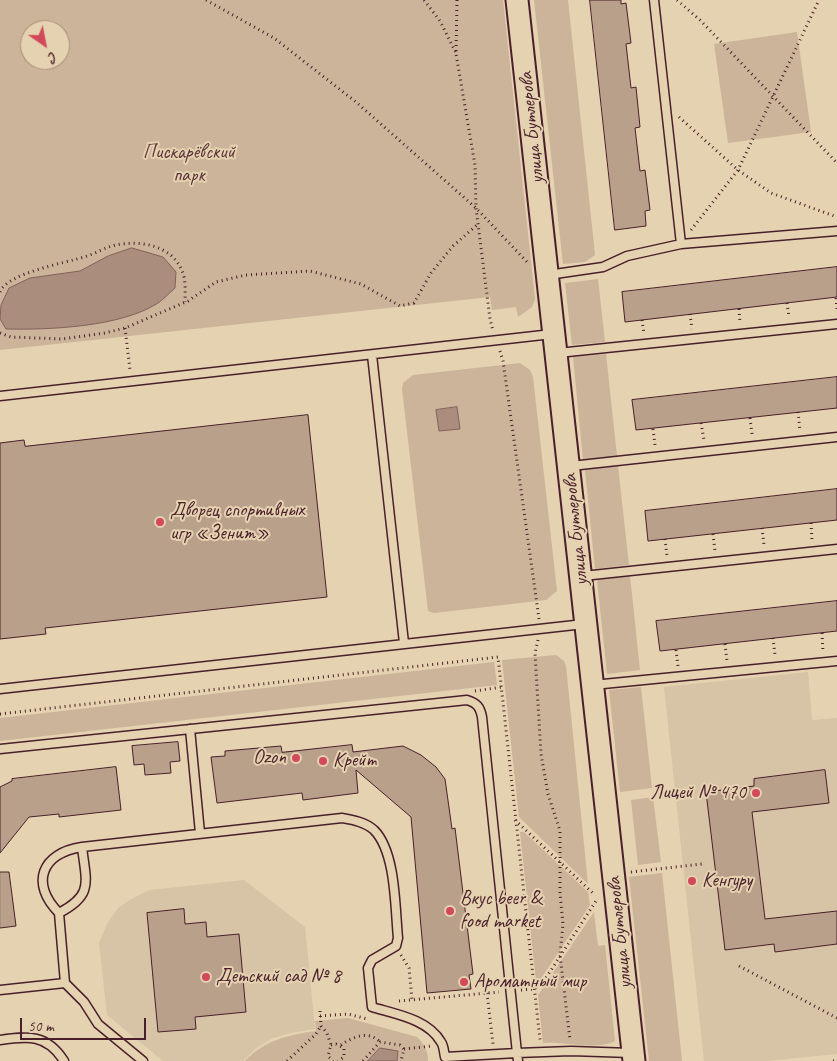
<!DOCTYPE html>
<html>
<head>
<meta charset="utf-8">
<style>
  body { margin:0 }
  #map { position:relative; width:837px; height:1061px; overflow:hidden; background:#e4d2b0; font-family:Caveat,sans-serif }
  canvas { display:block }
  .north { position:absolute; left:20px; top:20px; width:50px; height:50px; box-sizing:border-box; background:#e4d2b0; border:1px solid #a68a7b; border-radius:50%; rotate:147deg; font-size:14px; font-weight:700; line-height:20px; text-align:center; color:#4a1f2b }
  .north::after { content:''; display:block; margin:auto; width:18px; height:22px; background:#d1495b; clip-path:polygon(50% 0,100% 100%,50% 72%,0 100%) }
  .scale { position:absolute; left:20px; top:1018px; width:126px; height:22px; box-sizing:border-box; border:2px solid #4a1f2b; border-top:0; padding-left:6px; font-size:15px; line-height:18px; white-space:nowrap; color:#4a1f2b; -webkit-text-stroke:4px #e4d2b0; paint-order:stroke }
</style>
</head>
<body>
<div id="map">
<canvas width="837" height="1061"></canvas>
<div class="north">С</div>
<div class="scale">50 m</div>
</div>
<script>
const g = document.querySelector('canvas').getContext('2d');
g.lineJoin = 'round';
function fillPath(path, color) {
  g.fillStyle = color;
  g.fill(path, 'evenodd');
}
function trace(path, color, width, dash) {
  g.strokeStyle = color;
  g.lineWidth = width;
  g.lineCap = dash ? 'butt' : 'round';
  g.setLineDash(dash || []);
  g.stroke(path);
}
function write(font, color, halo, rows, align = 'center') {
  g.font = font + ' Caveat,sans-serif';
  g.lineWidth = 4;
  g.setLineDash([]);
  g.textBaseline = 'middle';
  g.strokeStyle = halo;
  g.fillStyle = color;
  for (const [text, x, y, turn = 0] of rows) {
    g.save();
    g.translate(x, y);
    g.rotate((+turn || 0) * Math.PI / 180);
    g.textAlign = isNaN(turn) ? turn : align;
    if (halo) g.strokeText(text, 0, 0);
    g.fillText(text, 0, 0);
    g.restore();
  }
}
fillPath(new Path2D(`
  M808 672 812 720 837 718V1054L767 1061H704L664 687Z
  M244 880 305 927 315 1029 290 1033 273 1038 256 1048 243 1061H163L107 1015 99 943 108 922 118 908 133 898 150 890Z`), '#d7c3a5');
fillPath(new Path2D(`
  M0 0H503L535 299 532 307 518 317 516 307 492 310 490 297 0 350ZM30 30H60V60H30Z
  M534 0H568L595 255 585 262 563 264Z
  M797 32 811 132 728 143 714 44Z
  M598 279 605 342 572 345 565 283Z
  M606 354 617 456 583 460 573 357Z
  M520 363 530 370 533 377 557 591 546 600 434 613 428 611 402 389 403 383 413 375Z
  M618 466 629 565 595 569 585 470Z
  M630 576 640 670 607 674 597 580Z
  M556 655 564 661 566 666 588 884 519 817 502 660Z
  M494 662 497 685 0 741V718Z
  M641 687 652 788 620 792 609 690Z
  M653 797 661 862 638 865 631 800Z
  M520 832H524L588 892 590 905 540 980 536 981Z
  M662 873 682 1061H649L629 877Z
  M594 912 598 946 605 945 615 1041C598 1051 565 1041 543 1043L538 995Z
  M348 1018 417 1037C424 1044 428 1050 428 1061H245C265 1040 288 1035 316 1031L315 1021Z`), '#cbb49a');
const water = new Path2D(`
  M132 248 163 257 176 272 175 288C169 293 164 299 158 303 121 327 49 330 6 329L0 319 1 305 9 288 30 278 80 271 108 256Z
  M457 407 460 429 439 431 436 410Z
  M380 1048 398 1051 397 1061H368Z`);
fillPath(water, '#aa8d7d');
trace(water, '#84615c', 1);
const building = new Path2D(`
  M590 0H621V4L626 3 631 43 626 44 631 88 636 87 640 127 635 128 640 171 645 170 650 210 645 211 646 226 615 230Z
  M837 267V297L625 322 622 292Z
  M837 377V408L636 430 632 400Z
  M308 415 327 597 45 628 46 634 0 639V443L24 440 25 446Z
  M837 489V520L648 541 645 511Z
  M837 601V631L660 651 656 621Z
  M178 742 180 761 170 762 171 773 145 775 144 764 134 765 132 746Z
  M352 745 353 752 403 746 421 755 436 767 445 779 452 829 455 828 473 974 469 975 471 989 427 993 411 817 356 770 358 793 303 800 302 793 217 803 211 757 225 756V751L281 746 282 752Z
  M116 767 121 810 59 817V814L29 817 0 853V787L12 781V779Z
  M825 770 829 803 752 812 765 919 837 911V944L775 952 774 944 725 950 706 792 754 786V779Z
  M0 872H9L16 926 0 928Z
  M184 909 185 924 206 922 207 937 239 934 246 1012 195 1017 196 1029 158 1032 147 913Z`);
fillPath(building, '#b9a08b');
trace(building, '#4a1f2b', 1);
const lane = new Path2D(`
  M654 0 681 244
  M548 275 603 267 627 256 681 244 837 231
  M558 353 837 324
  M372 355 404 643
  M0 396 552 334
  M571 466 837 437
  M583 576 837 549
  M593 685 837 661
  M0 689 584 624
  M190 729 200 833
  M0 749 467 700C477 703 480 707 482 717L517 1053 571 1051 631 1053
  M59 913C30 884 41 853 82 847
  M65 983 59 913C94 895 86 882 82 847L342 818C353 820 365 822 374 830 396 852 395 908 398 938L396 946 372 960 368 968 372 1007C395 1014 428 1019 441 1042 444 1046 444 1053 445 1057L517 1053 518 1061
  M0 990 65 983 84 1002 98 1024 143 1061
  M0 1040C28 1036 47 1034 64 1061`);
const secondary = new Path2D(`
  M517 0 634 1061`);
trace(lane, '#4a1f2b', 11);
trace(secondary, '#4a1f2b', 25);
trace(new Path2D(`
  M206 0 274 38 356 102 476 208 528 263
  M424 0 440 21 456 53
  M457 0 456 54 475 165 476 208 490 319 493 331
  M677 0 700 20 837 163
  M679 117 738 170 771 193 837 217
  M691 230 738 170 819 0
  M0 292C7 273 65 263 84 257 95 254 105 247 116 245 140 240 172 245 182 271 186 279 185 292 185 302
  M836 298 837 309
  M787 303 789 317
  M739 309 740 323
  M690 314 692 329
  M642 320 644 334
  M125 328 130 370
  M0 333 11 337 62 339 105 333 125 328 188 301 216 282 246 275 310 271 361 284 400 306 414 303 431 273 453 246 477 225
  M500 351 503 361 539 619
  M798 412 800 431
  M750 418 752 434
  M701 423 704 440
  M653 429 655 445
  M811 523 812 540
  M762 528 764 545
  M713 534 715 551
  M665 539 667 556
  M822 633 823 652
  M773 638 775 655
  M538 640 535 653 541 754 548 794 560 831V893L563 924 560 955 570 1040
  M725 644 727 661
  M676 650 678 666
  M475 691 502 687
  M0 714 498 657 540 1040
  M515 820 595 895
  M631 872 702 864
  M401 955 409 968 412 1000
  M739 966 837 1018
  M521 990 534 989 542 984 596 901
  M487 993 493 1044
  M399 1001 499 992
  M320 1011 321 1026 327 1033 331 1045 328 1056 333 1061
  M320 1016 348 1014 367 1019
  M331 1045 336 1044 344 1048V1057L338 1061
  M341 1045C352 1037 369 1030 380 1042
  M404 1049 432 1046
  M287 1061 316 1034 321 1026
  M363 1061 380 1042 400 1045 404 1049 401 1061
  M833 1061H837`), '#4a1f2b', 3, [1, 4]);
trace(lane, '#e4d2b0', 8);
trace(secondary, '#e4d2b0', 21);
for (const [x, y, r, color] of [
  [160,522,5,"#d1495b"],
  [296,758,5,"#d1495b"],
  [323,761,5,"#d1495b"],
  [756,793,5,"#d1495b"],
  [692,881,5,"#d1495b"],
  [450,911,5,"#d1495b"],
  [206,977,5,"#d1495b"],
  [464,982,5,"#d1495b"]
]) {
  const dot = new Path2D();
  dot.arc(x, y, r, 0, 2 * Math.PI);
  g.fillStyle = color;
  g.fill(dot);
  trace(dot, '#e4d2b0', 2);
}
write('20px', '#4a1f2b', '#e4d2b0', [
  ["улица Бутлерова",532,128,-96],
  ["улица Бутлерова",576,530,-96],
  ["улица Бутлерова",620,933,-96]
]);
write('20px', '#5d353c', '#e4d2b0', [
  ["Пискарёвский",189,153],
  ["парк",189,176]
]);
write('20px', '#4a1f2b', '#e4d2b0', [
  ["Дворец спортивных",170,511],
  ["игр «Зенит»",170,534],
  ["Ozon",286,758,"right"],
  ["Крейт",333,761],
  ["Лицей № 470",746,793,"right"],
  ["Кенгуру",702,881],
  ["Вкус beer &",460,899],
  ["food market",460,922],
  ["Детский сад № 8",216,977],
  ["Ароматный мир",474,982]
], 'left');
</script>
</body>
</html>
